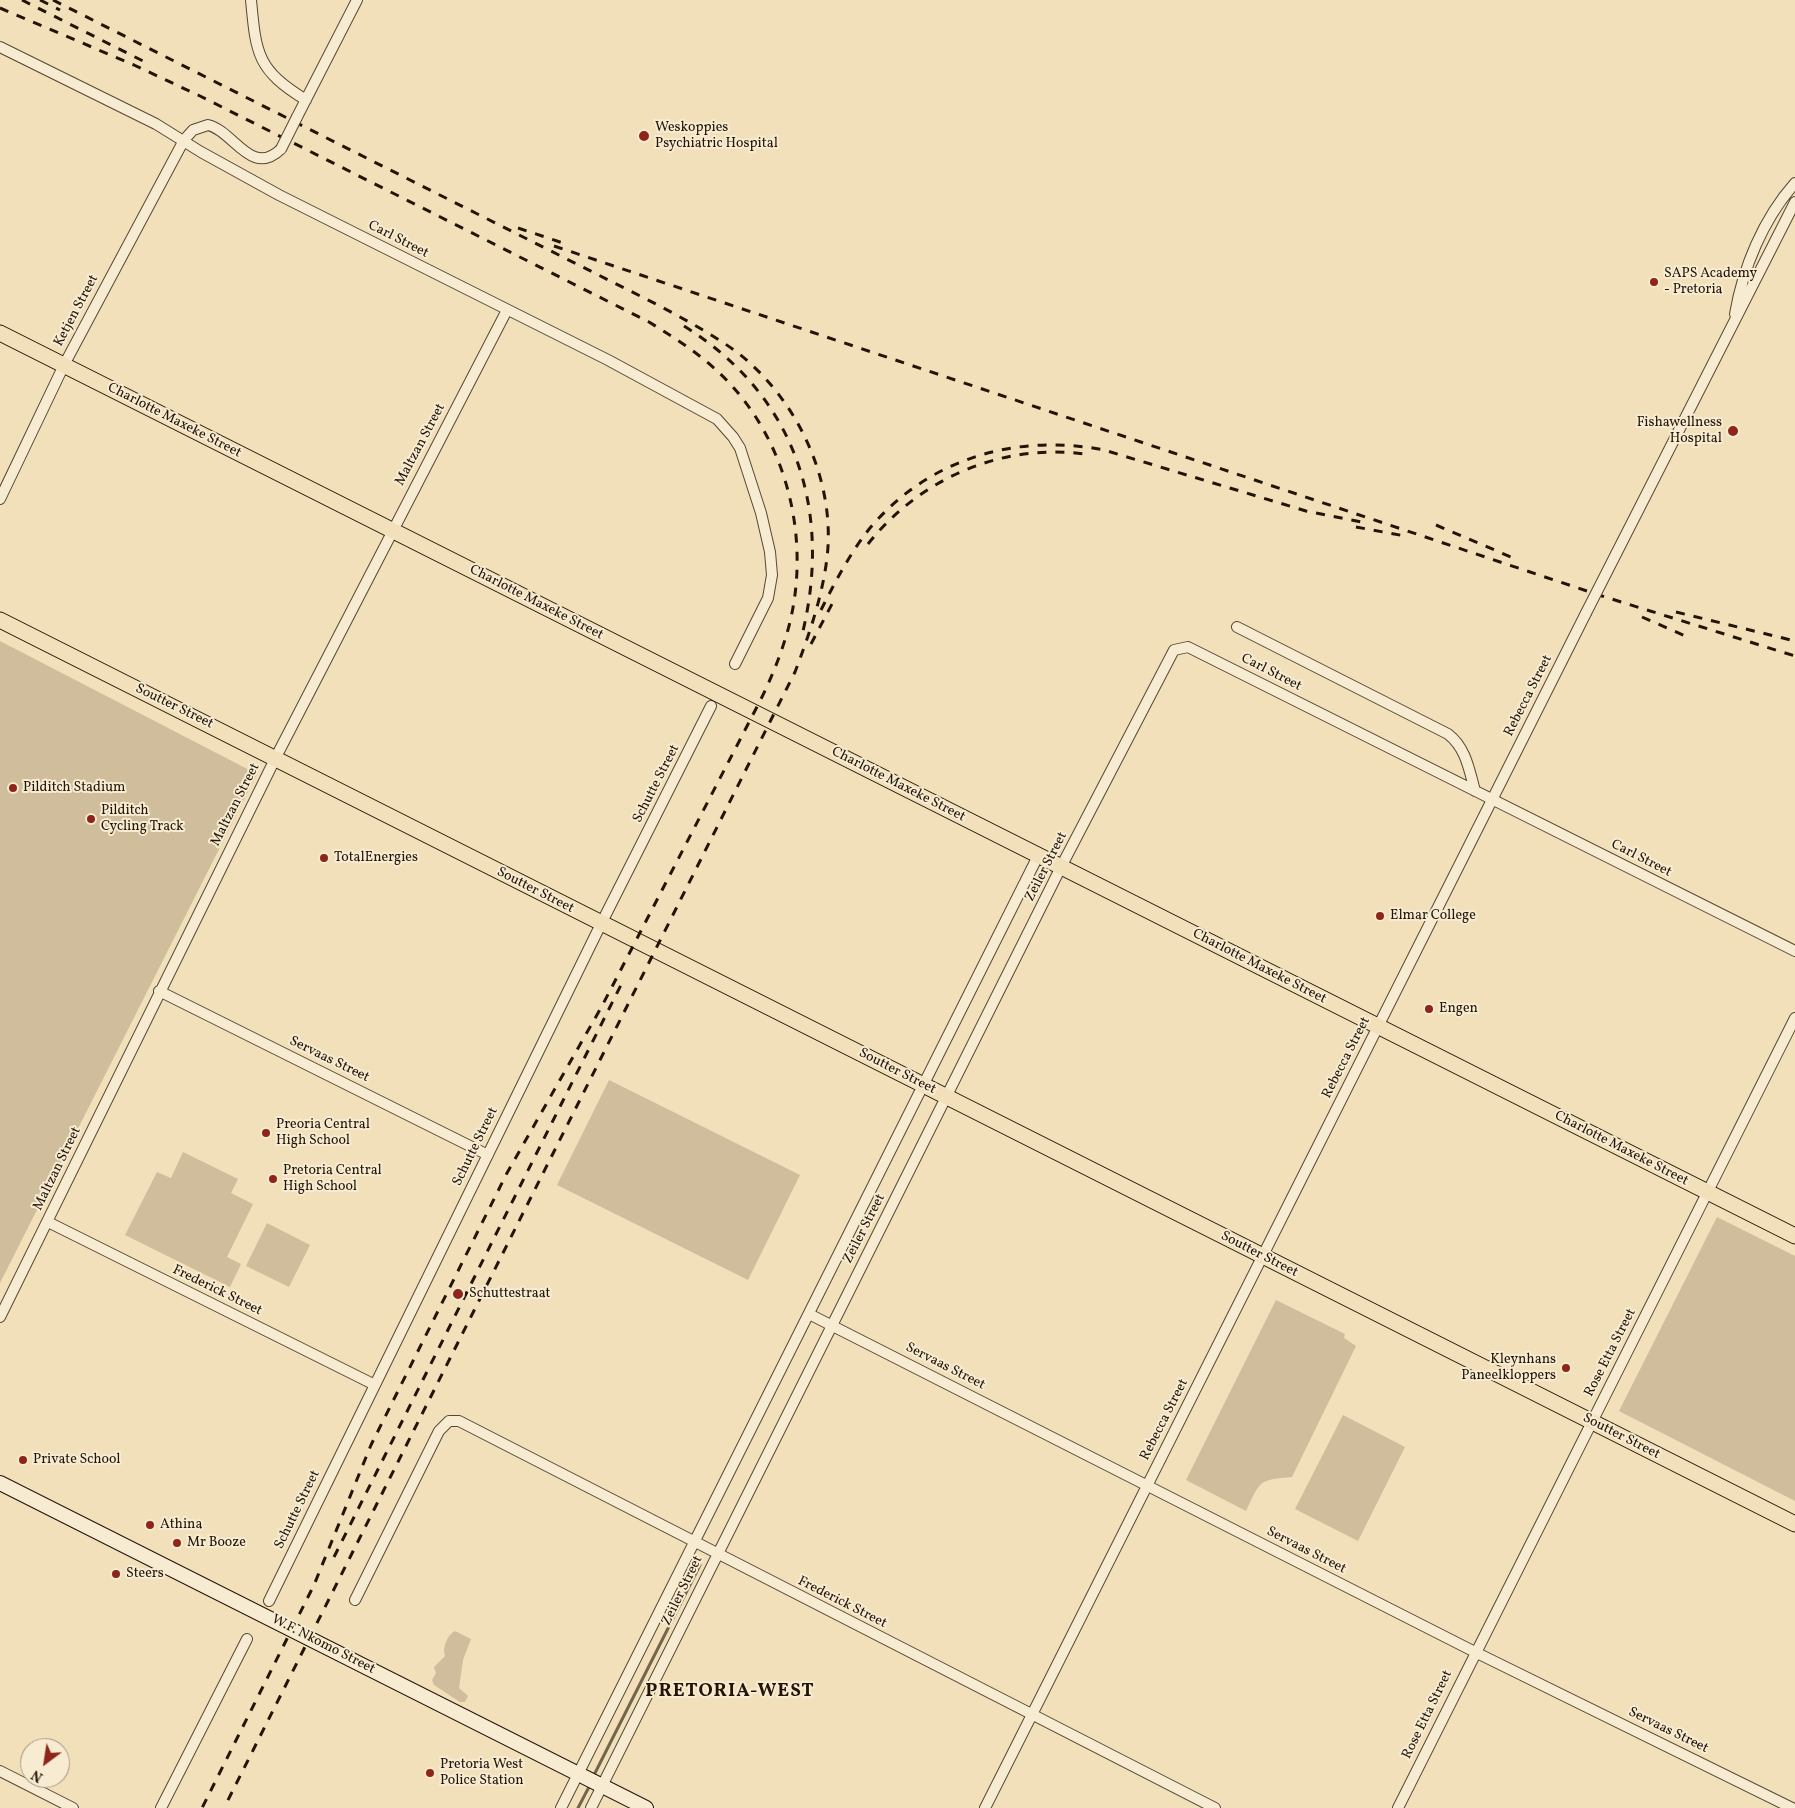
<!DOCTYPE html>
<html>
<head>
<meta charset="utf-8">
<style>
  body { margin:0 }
  #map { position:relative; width:1795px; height:1808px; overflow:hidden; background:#f2e0ba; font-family:Vollkorn,serif }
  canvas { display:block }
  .north { position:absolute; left:20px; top:1738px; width:50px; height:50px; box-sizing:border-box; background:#f7ebd2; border:1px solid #a29580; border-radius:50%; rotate:211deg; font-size:14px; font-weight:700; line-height:20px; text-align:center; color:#221506 }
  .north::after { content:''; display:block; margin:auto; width:18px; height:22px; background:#8f2418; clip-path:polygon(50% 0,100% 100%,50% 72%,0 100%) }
</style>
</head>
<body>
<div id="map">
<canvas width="1795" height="1808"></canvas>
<div class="north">N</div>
</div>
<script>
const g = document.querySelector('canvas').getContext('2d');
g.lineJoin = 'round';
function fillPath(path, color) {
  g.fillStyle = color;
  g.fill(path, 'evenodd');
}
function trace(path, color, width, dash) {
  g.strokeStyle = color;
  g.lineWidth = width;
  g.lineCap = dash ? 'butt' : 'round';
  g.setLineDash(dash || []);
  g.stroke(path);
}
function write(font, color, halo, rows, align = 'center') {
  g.font = font + ' Vollkorn,serif';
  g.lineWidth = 4;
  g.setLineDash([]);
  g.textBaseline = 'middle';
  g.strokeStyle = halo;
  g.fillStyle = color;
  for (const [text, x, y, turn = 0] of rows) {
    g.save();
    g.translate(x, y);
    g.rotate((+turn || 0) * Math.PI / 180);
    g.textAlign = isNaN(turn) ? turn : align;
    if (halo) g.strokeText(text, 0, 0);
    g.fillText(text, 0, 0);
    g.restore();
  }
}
fillPath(new Path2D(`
  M0 641 257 774 0 1283Z
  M609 1080 800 1175 748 1280 557 1185Z
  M183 1152 238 1179 231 1193 253 1204 227 1257 241 1264 230 1287 125 1235 157 1172 171 1178Z
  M1717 1217 1795 1256V1501L1619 1411Z
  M267 1223 310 1245 289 1287 246 1266Z
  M1276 1300 1345 1334 1344 1338 1356 1346 1292 1477C1258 1480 1261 1480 1246 1511L1186 1480Z
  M1343 1415 1405 1447 1358 1541 1295 1509Z
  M455 1631 471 1639 463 1660 459 1688 468 1696 465 1702H460L434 1685 432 1680 436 1673 434 1667 445 1656C442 1648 447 1635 455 1631Z`), '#cfbd9b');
trace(new Path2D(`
  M593 1777 700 1565
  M578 1808 590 1785`), '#74654d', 3);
const minor = new Path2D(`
  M251 0C256 54 257 70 306 100
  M0 47 156 124 201 152 279 195 608 360 717 419 733 437 740 448 761 513 770 552 772 575 768 598 735 664
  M297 117 357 0
  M1735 314C1743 268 1763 219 1795 183
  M0 499 64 365 184 140 193 130 208 125C234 131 251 178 281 149
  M1616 554C1676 437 1736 320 1795 202
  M1237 627 1448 734C1466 748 1469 769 1475 791
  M159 991 488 1155
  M48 1222 375 1385
  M809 1314 1475 1652 1792 1808
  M0 1317 276 757 507 310
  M355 1600 439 1431 449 1421H459L1215 1808
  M269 1601 601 924 711 706
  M0 1771 73 1808
  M161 1808 247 1639
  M561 1808 1038 856
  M591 1808 1061 867 1174 650 1188 647 1795 951
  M985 1808 1586 613
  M1398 1808 1795 1018`);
const secondary = new Path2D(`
  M0 1483 646 1808`);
const primary = new Path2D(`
  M0 333 1795 1236
  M0 620 1795 1524`);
trace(minor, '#564833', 12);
trace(secondary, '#221506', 16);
trace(primary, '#221506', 17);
trace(minor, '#f7ebd2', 10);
trace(secondary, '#f7ebd2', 14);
trace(primary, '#f2e0ba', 15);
trace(new Path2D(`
  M22 0 145 62
  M40 0 60 10
  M53 0 660 306C687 321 714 335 738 353 798 400 836 482 827 558 822 598 809 635 795 672L224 1808
  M0 8 134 65 200 96 649 322C680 341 709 360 733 387 790 451 810 544 789 626 782 652 772 677 760 701L602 1006 507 1173 371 1445 314 1585 202 1808
  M518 228 563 243
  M554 246 1602 596 1795 656
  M684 326C795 395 832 508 803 631
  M1436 525 1518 560
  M1356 527 1405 536
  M868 544C921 477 1006 441 1091 455
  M821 610C835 582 850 553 870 528 929 458 1017 433 1104 450L1306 511 1367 523
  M1676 612 1795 641
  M1642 617 1690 638
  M811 644 832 604
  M334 1557 621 985`), '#221506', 3, [9, 9]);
const minorBridge = new Path2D(`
  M281 149 297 117
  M1586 613 1616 554`);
trace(minorBridge, '#564833', 12, []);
trace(minorBridge, '#f7ebd2', 10);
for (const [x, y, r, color] of [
  [644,136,6,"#8f2418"],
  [1654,282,5,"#8f2418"],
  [1733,431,6,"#8f2418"],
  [13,788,5,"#8f2418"],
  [91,819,5,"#8f2418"],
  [324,858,5,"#8f2418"],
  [1380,916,5,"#8f2418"],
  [1429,1009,5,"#8f2418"],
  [266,1133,5,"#8f2418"],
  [273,1179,5,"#8f2418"],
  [458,1294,6,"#8f2418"],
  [1566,1368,5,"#8f2418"],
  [23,1460,5,"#8f2418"],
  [150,1525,5,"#8f2418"],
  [177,1543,5,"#8f2418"],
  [116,1574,5,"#8f2418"],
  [430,1773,5,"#8f2418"]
]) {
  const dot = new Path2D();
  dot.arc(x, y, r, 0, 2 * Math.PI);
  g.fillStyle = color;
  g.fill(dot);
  trace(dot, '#f7ebd2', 2);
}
write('14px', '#221506', '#f7ebd2', [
  ["Weskoppies",655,128],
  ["Psychiatric Hospital",655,144],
  ["SAPS Academy",1664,274],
  ["- Pretoria",1664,290],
  ["Fishawellness",1722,423,"right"],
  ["Hospital",1722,439,"right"],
  ["Pilditch Stadium",23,788],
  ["Pilditch",101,811],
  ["Cycling Track",101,827],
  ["TotalEnergies",334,858],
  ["Elmar College",1390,916],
  ["Engen",1439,1009],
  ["Preoria Central",276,1125],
  ["High School",276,1141],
  ["Pretoria Central",283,1171],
  ["High School",283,1187],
  ["Schuttestraat",469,1294],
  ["Kleynhans",1556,1360,"right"],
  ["Paneelkloppers",1556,1376,"right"],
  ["Private School",33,1460],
  ["Athina",160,1525],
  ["Mr Booze",187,1543],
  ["Steers",126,1574],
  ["Pretoria West",440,1765],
  ["Police Station",440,1781]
], 'left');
write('14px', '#221506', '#f7ebd2', [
  ["Carl Street",398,240,27],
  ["Ketjen Street",77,311,-62],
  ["Charlotte Maxeke Street",174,421,27],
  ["Maltzan Street",421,445,-62],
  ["Charlotte Maxeke Street",536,603,27],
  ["Carl Street",1271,673,27],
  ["Rebecca Street",1529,696,-63],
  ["Soutter Street",174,707,26],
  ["Schutte Street",657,784,-63],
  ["Charlotte Maxeke Street",898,785,27],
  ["Maltzan Street",236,805,-63],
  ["Carl Street",1641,859,27],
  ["Zeiler Street",1047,867,-63],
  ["Soutter Street",535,891,27],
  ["Charlotte Maxeke Street",1259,967,27],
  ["Rebecca Street",1347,1058,-63],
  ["Servaas Street",329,1060,26],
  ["Soutter Street",897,1072,27],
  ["Schutte Street",476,1147,-64],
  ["Charlotte Maxeke Street",1621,1149,27],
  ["Maltzan Street",58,1169,-64],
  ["Zeiler Street",865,1229,-63],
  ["Soutter Street",1259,1255,27],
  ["Frederick Street",217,1291,26],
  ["Rose Etta Street",1611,1353,-63],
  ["Servaas Street",945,1367,27],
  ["Rebecca Street",1165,1420,-63],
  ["Soutter Street",1621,1437,27],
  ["Schutte Street",298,1510,-64],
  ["Servaas Street",1306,1551,27],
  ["Zeiler Street",683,1591,-64],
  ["Frederick Street",842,1603,27],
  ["W.F. Nkomo Street",323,1645,27],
  ["Rose Etta Street",1428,1715,-64],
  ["Servaas Street",1668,1731,26]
]);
g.letterSpacing = '1px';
write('bold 19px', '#221506', '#f7ebd2', [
  ["PRETORIA-WEST",730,1693]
]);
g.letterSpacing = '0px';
</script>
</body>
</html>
